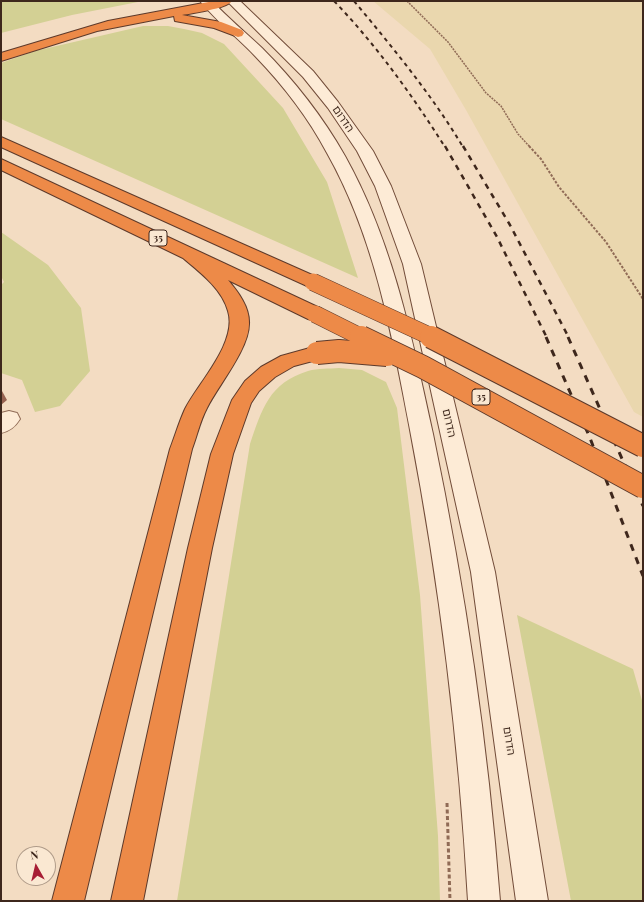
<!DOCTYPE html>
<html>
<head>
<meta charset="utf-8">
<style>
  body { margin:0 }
  #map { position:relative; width:644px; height:902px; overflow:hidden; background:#f3dcc2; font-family:"Playfair Display",serif }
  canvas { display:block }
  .frame { position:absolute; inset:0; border:2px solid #3e271c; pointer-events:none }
  .north { position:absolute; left:16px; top:846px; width:40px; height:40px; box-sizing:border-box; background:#fae8d2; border:1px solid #af9b89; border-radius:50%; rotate:352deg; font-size:11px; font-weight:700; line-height:16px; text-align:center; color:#3e271c }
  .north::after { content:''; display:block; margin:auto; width:14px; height:18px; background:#a71e35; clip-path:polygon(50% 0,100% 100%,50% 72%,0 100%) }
</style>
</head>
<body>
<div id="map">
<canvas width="644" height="902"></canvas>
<div class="frame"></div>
<div class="north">N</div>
</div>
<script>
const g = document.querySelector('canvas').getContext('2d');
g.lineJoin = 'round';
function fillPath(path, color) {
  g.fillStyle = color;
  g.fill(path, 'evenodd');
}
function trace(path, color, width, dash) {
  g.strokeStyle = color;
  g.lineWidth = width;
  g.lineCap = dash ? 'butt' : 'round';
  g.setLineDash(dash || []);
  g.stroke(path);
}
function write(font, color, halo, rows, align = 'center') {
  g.font = font + ' "Playfair Display","Noto Sans Hebrew",serif';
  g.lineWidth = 3;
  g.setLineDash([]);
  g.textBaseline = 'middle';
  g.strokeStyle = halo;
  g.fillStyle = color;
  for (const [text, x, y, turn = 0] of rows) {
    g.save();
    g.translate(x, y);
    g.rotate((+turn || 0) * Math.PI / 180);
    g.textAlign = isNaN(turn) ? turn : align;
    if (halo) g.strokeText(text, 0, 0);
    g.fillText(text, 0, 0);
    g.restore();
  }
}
fillPath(new Path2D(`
  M373 1H643V417L634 412 466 110 430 49Z`), '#ead7ae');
fillPath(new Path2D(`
  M1 1H143L72 15 1 33Z
  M143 26H168L184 29 202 33 224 44 283 108 327 182 358 278 1 119V63L35 51Z
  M1 232 48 265 81 308 90 371 60 406 35 412 22 380 1 373V285L4 282 1 276Z
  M339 368 362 370 386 382 397 408 420 595 438 836 440 901H177L250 444C262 409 269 383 308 371 318 368 329 369 339 368Z
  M517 615 633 669 643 704V901H571Z`), '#d3d094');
const street = new Path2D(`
  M9 411 17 413 20 419C15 427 10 431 1 433V413Z`);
const secondary = new Path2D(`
  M200 1H212C228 18 245 32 262 48 294 80 323 117 345 156 393 242 412 338 433 434 465 588 488 744 500 901H468C459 742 440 586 410 430 392 335 375 238 327 153 308 117 283 85 255 56 237 37 216 21 200 1Z
  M227 1H240L313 71 338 102 373 151 391 186 421 264 495 572 548 901H516L471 572 403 264 375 186 357 151 328 108 303 77Z`);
const highway = new Path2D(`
  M214 1H232C226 9 193 13 182 15L221 22 242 30 244 33 242 36 238 37 214 28 175 21 174 16 97 31 1 61V53L108 21Z
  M1 137 319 278 322 282 319 286 313 288 307 286 1 147Z
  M1 159 322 309 324 314 322 319 315 321 308 319 228 280C238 292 250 307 249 324 249 349 218 386 207 408 200 421 197 436 192 449L84 901H52L170 449C175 436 179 422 185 409 199 382 238 342 228 311 222 289 201 273 183 258L1 170Z
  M317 346 324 348 327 353 324 358 294 366 275 377 259 391 251 403 233 454 212 548 143 901H111L188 548 211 454 232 400 245 381 261 367 281 356Z`);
trace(street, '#906b56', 2);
trace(secondary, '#724c39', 2);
trace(highway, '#5d3a2b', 2);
trace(new Path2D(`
  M407 1 448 42 486 93 501 106 518 134 530 147`), '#906b56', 1.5, [2, 1]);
trace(new Path2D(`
  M529 146 541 159 559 187 606 242 643 299`), '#906b56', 2, [2.5, 1.5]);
trace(new Path2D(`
  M447 803 450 901`), '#906b56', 3, [4, 2.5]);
fillPath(street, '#fdebd6');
fillPath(secondary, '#fdebd6');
fillPath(highway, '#ed8a48');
trace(new Path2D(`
  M334 1C377 46 412 95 445 147
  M354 1C393 48 432 95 463 147`), '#3e271c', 2, [4, 4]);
trace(new Path2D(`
  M445 146 497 237 547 338
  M463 146 510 225 569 338`), '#3e271c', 2.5, [5.5, 5.5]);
trace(new Path2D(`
  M546 337 590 438 643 576
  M568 337 643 506`), '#3e271c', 3, [7, 7]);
const highwayBridgeFar1 = new Path2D(`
  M313 282 434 338
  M315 314 363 338`);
const highwayBridge = new Path2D(`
  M361 337 423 367 643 487
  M431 337 643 446
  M317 353 339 351 387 355`);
trace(highwayBridgeFar1, '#5d3a2b', 18, []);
trace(highwayBridge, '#5d3a2b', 24, []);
trace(highwayBridgeFar1, '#ed8a48', 17);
trace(highwayBridge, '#ed8a48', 22);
fillPath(new Path2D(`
  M2 391 7 400 1 405V392Z`), '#966250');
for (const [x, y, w] of [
  [158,238,18],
  [481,397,18]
]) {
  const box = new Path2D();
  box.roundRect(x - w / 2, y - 8, w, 16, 3);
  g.fillStyle = '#fae8d2';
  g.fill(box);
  trace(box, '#3e271c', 1);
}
write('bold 10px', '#3e271c', null, [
  ["35",158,238],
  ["35",481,397]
]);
write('11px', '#3e271c', '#fae8d2', [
  ["הדרום",343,119,55],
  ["הדרום",449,423,77],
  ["הדרום",509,741,81]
]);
</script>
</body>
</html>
